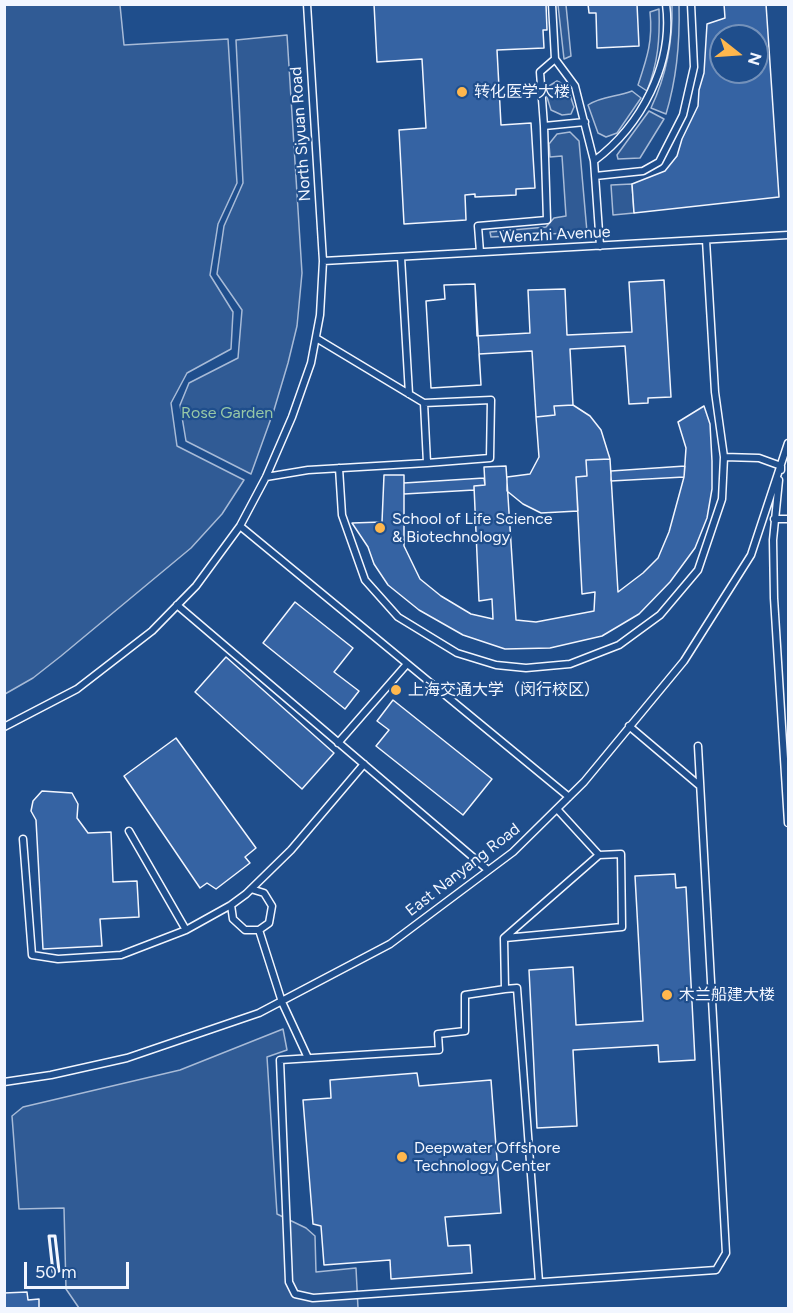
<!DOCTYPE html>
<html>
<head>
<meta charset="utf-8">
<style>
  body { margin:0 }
  #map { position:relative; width:793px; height:1313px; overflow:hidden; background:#1f4e8c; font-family:Figtree,sans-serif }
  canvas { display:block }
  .frame { position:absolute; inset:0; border:6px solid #f2f6ff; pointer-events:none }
  .north { position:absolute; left:709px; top:24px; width:60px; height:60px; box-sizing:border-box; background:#1f4e8c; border:2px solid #7391ba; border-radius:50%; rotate:107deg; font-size:16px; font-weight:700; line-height:24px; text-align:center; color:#f2f6ff }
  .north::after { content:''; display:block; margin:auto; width:21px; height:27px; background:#ffb74d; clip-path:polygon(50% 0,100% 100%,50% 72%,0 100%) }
  .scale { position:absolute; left:24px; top:1262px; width:105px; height:27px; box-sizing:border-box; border:3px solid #f2f6ff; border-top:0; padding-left:8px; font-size:18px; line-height:21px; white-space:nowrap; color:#f2f6ff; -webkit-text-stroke:4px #1f4e8c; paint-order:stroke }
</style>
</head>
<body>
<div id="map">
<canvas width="793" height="1313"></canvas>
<div class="frame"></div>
<div class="north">N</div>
<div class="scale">50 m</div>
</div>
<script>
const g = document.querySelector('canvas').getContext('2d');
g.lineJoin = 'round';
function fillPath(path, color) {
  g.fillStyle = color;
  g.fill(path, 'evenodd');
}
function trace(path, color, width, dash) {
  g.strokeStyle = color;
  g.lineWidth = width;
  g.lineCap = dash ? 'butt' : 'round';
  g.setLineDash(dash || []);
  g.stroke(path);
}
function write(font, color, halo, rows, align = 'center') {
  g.font = font + ' Figtree,"Noto Sans SC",sans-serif';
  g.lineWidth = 4.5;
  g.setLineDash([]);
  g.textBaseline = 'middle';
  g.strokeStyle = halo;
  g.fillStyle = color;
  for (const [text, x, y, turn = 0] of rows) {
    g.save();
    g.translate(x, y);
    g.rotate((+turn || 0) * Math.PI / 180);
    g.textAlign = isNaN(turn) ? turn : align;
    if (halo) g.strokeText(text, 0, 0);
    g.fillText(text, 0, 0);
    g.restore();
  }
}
const green = new Path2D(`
  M5 4 120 5 124 45 228 39 237 183 218 224 210 275 233 312 231 349 187 373 171 403 177 446 244 480 222 514 191 548 61 656 33 678 5 694Z
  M558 5H566L571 56 564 59Z
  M672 5H679C680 42 677 78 666 114L651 108C667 74 673 41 672 5Z
  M659 9C660 39 658 63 647 91L638 85C647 58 653 41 650 12Z
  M287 35 302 273 297 326 288 363 274 410 251 474 186 441 180 405 189 383 238 358 242 310 217 274 224 226 243 183 236 40Z
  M557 81 567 86 574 107 571 114 562 115 551 110 547 97 549 86Z
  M632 91 641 98 617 133 606 137 598 133 588 105C601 96 617 97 632 91Z
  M649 111 664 119 640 158 618 159 617 155Z
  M570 132 579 141 587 232 491 237 490 232 546 227 554 218 566 216 562 156 550 157 549 144 557 134Z
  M632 184 634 213 613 215 611 185Z
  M283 1029 287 1050 267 1057 277 1214 306 1228 315 1236 316 1272 356 1268 358 1308H79L66 1289 64 1208 19 1209 12 1116 23 1107 180 1070Z`);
fillPath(green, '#305b95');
trace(green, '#a8bbd7', 1.5);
const building = new Path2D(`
  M374 4H546L547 30H543L544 48 497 50 501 125 531 123 535 188 516 189V195L475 197V194L465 195 466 220 404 224 399 130 426 128 422 59 377 62Z
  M588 4H637L639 46 597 48 596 13H589Z
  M724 4H766L779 197 634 213 632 184 665 171 677 156 682 139 698 106 699 90 704 73 707 24 725 18ZM721 36H757V72H721Z
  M664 280 671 397 648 398V403L629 404 625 346 570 349 573 405 554 406 555 415 536 417 532 351 479 354 481 385 431 388 426 301 445 299 444 285 475 284 477 336 530 333 528 290 565 289 567 335 632 332 629 282Z
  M475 284 481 385 431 388 426 301 445 299 444 285Z
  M573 405 590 416 601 430 610 459 586 460 587 476 576 477 578 511 541 513 523 504 507 491V477L530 474 539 457 536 417 555 415 554 406Z
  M704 406 710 424 712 461V489L707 518 695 548 670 582 639 614 602 636 550 648 505 649 463 635 419 610 388 585 374 564 368 547 352 523 382 522 384 475H404V546L420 579 441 596 471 614 493 619 492 599 479 601 474 486 485 485 484 467 506 466 516 620 536 622 594 611 595 592 582 594 576 477 587 476 586 460 610 459 618 592 643 573 658 558 669 532 684 477 686 448 678 422Z
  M685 466 684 477 611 481V471Z
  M484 478 485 485 474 486V490L404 494V483Z
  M295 602 353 648 334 672 359 691 345 709 263 643Z
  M226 657 334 753 302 789 195 692Z
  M393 700 492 779 463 815 376 746 389 730 377 721Z
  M176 738 256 848 245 857 250 863 216 889 207 883 200 888 124 776Z
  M42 791 72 793 78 804 77 818 88 833 111 832 113 882 137 881 139 917 100 919 102 946 43 949 36 820 31 811 33 801Z
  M675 874 676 888 686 887 695 1060 659 1062 658 1045 573 1050 577 1126 537 1128 529 970 573 967 576 1025 643 1021 635 876Z
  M417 1073 419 1086 491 1080 501 1213 445 1217 448 1246 470 1245 472 1273 391 1279 390 1260 324 1265 321 1226 313 1224 303 1100 331 1098 330 1080Z
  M27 1292 28 1300 39 1299V1308H4V1293Z`);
fillPath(building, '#3563a3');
trace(building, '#f2f6ff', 1.5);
const lane = new Path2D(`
  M552 4 555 59 575 86 594 161 600 246
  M555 59 540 72 544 126 585 122
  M594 161C641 126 674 64 666 4
  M595 176 643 171 659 162 683 115 694 67 691 4
  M480 252 478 226 547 220 544 126
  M401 257 409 394
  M323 261 788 235
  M424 403 491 400 490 458 427 463
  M724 457 759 458 781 466V470
  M339 468 342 515 365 580 398 617 457 653 496 665 526 668 570 664 619 645 660 615 698 570 722 499 724 457 715 392 706 240
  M266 477 308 470 427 463 424 403 316 338
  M779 480 773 540 774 598 788 823
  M774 519H788
  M240 526 569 797
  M177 605 488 870
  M629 726 700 786
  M4 727 77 689 152 631 196 586 240 526 266 477 292 417 311 363 320 315 323 261 307 4
  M338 743 407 664
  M557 809 599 855 504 938 505 989 465 995V1031L438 1034 439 1050 280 1060 289 1282 295 1294 313 1298 716 1270 726 1253 698 746
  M129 831 186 930
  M23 839 32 955 58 959 121 955 186 930 231 905 246 894 291 850 364 764
  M231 905 233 919 245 930H259L269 923 272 906 264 893 251 889
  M259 930 282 1002 308 1058
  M505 938 622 927 621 854 599 855
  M505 989 517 988 539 1282
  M4 1082 51 1075 127 1058 259 1013 390 944 513 852 584 782 684 661 751 555 788 443`);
trace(lane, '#f2f6ff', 9);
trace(lane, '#1f4e8c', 6);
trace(new Path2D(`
  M49 1236H55L59 1271 53 1272Z`), '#f2f6ff', 3);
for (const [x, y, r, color] of [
  [462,92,6,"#ffb74d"],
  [380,528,6,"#ffb74d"],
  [396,690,6,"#ffb74d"],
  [667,995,6,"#ffb74d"],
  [402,1157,6,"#ffb74d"]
]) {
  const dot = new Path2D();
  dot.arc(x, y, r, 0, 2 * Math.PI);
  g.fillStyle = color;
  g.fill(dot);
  trace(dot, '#1f4e8c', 2);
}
write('16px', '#f2f6ff', '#1f4e8c', [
  ["转化医学大楼",474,92],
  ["School of Life Science",392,519],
  ["& Biotechnology",392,537],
  ["上海交通大学（闵行校区）",408,690],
  ["木兰船建大楼",679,995],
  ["Deepwater Offshore",414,1148],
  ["Technology Center",414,1166]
], 'left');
write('16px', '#f2f6ff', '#1f4e8c', [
  ["North Siyuan Road",301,134,-94],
  ["Wenzhi Avenue",555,235,-3],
  ["East Nanyang Road",463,870,-38]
]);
write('16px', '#97c8a6', '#1f4e8c', [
  ["Rose Garden",227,413]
]);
</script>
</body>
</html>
